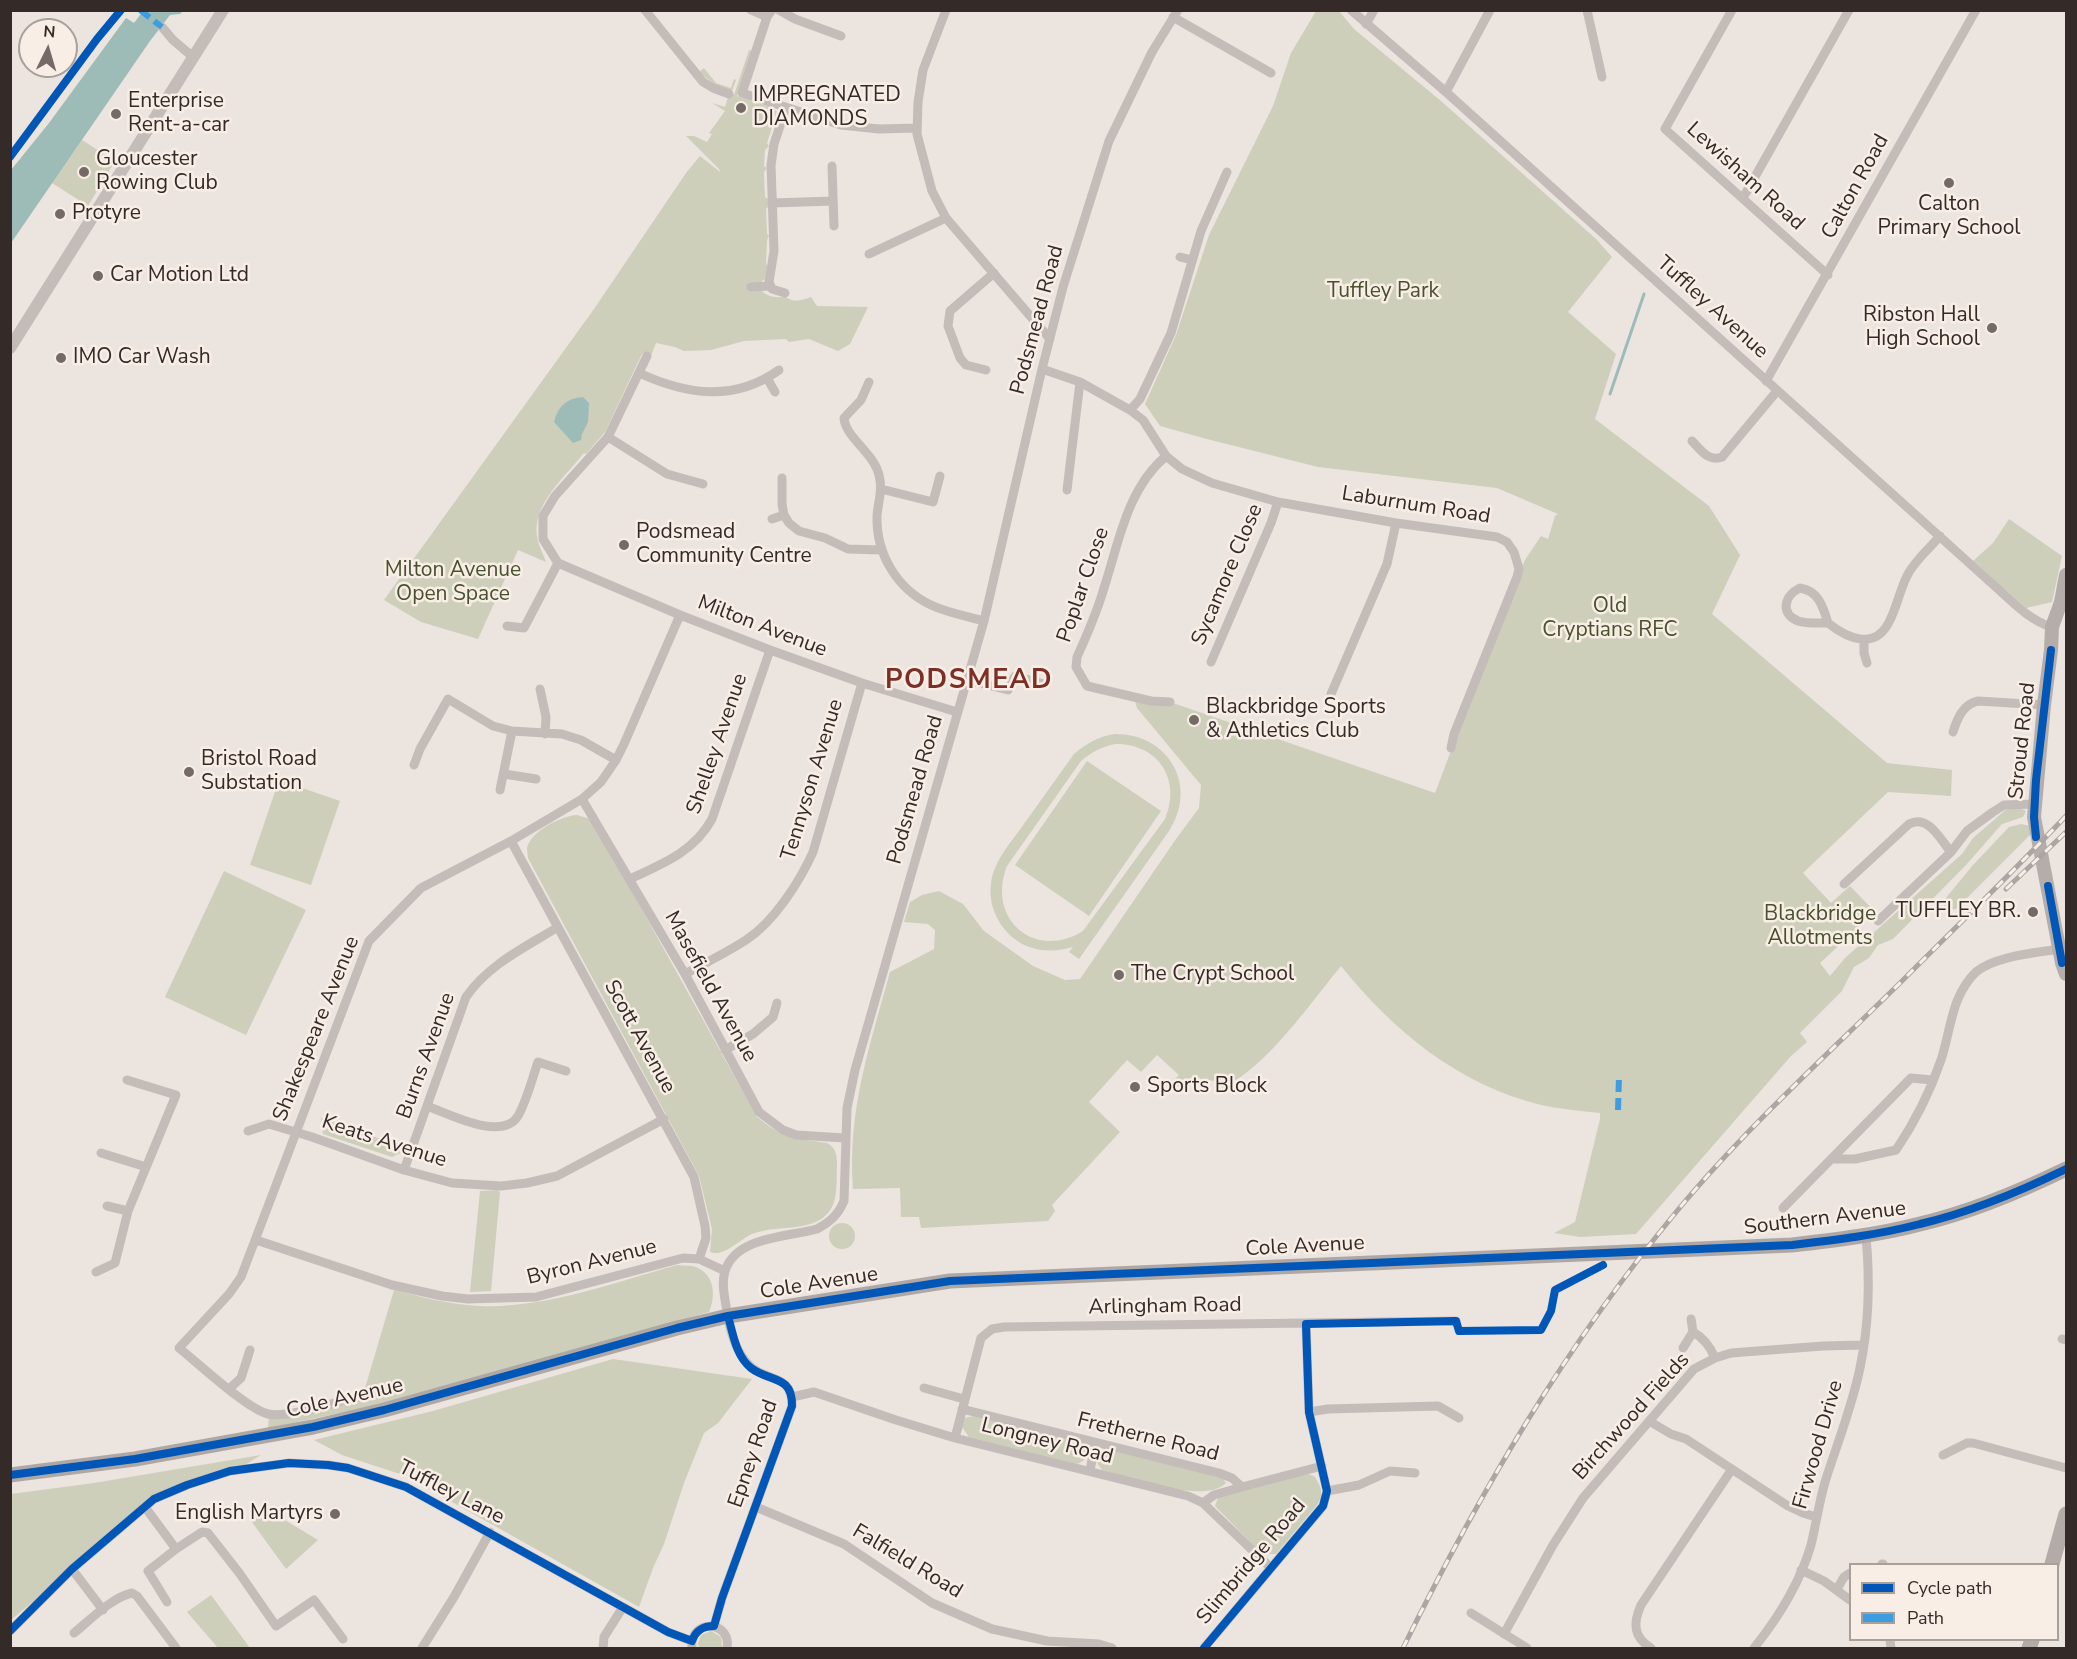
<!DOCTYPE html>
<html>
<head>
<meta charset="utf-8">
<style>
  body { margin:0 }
  #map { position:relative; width:2077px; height:1659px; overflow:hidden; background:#ebe4df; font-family:"Nunito Sans",sans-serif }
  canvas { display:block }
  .frame { position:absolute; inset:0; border:12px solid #342a27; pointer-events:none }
  .legend { position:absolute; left:1849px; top:1563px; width:210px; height:78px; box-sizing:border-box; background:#f8eee6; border:2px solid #aaa09a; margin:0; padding:8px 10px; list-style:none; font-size:18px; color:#342a27 }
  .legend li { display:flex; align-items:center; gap:12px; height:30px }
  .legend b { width:30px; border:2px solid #aaa09a }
  .north { position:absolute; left:18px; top:18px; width:60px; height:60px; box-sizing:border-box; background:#f8eee6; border:2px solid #aaa09a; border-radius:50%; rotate:5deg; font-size:16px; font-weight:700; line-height:24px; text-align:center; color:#342a27 }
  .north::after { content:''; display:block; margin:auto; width:21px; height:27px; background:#746b67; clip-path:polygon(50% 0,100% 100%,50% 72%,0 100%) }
</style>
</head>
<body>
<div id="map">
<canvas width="2077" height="1659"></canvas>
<div class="frame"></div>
<ul class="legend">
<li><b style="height:8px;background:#0057b8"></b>Cycle path</li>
<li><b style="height:8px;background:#3e9ce0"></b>Path</li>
</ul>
<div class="north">N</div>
</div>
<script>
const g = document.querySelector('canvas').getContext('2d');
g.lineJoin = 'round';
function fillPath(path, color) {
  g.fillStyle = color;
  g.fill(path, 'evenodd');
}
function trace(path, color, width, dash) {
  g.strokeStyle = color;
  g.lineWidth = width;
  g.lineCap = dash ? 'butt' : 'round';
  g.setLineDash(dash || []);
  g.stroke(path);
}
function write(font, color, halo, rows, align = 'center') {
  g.font = font + ' "Nunito Sans",sans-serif';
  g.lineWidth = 5;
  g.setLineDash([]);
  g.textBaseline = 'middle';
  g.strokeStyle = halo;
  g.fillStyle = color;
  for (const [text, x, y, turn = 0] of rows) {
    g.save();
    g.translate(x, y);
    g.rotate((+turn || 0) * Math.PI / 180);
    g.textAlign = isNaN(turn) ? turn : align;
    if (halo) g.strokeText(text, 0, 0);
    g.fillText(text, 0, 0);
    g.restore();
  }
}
fillPath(new Path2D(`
  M1316 11H1339L1354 29 1441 101 1596 239 1612 257 1568 312 1616 354 1595 419 1709 506 1740 555 1712 614 1887 763 1952 770 1951 796 1888 792 1803 873 1831 903 1850 886 1875 912 1820 963 1830 976 1845 958 1962 854 1973 838 2009 807 2016 806 2026 811 2023 817 2002 824 1966 865 1893 939 1878 945 1869 958 1854 967 1842 991 1800 1033 1807 1042 1791 1056 1636 1234 1580 1237 1554 1233 1575 1222 1600 1119V1113C1580 1111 1560 1109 1541 1105 1459 1085 1393 1031 1341 966 1308 1006 1269 1064 1223 1088L1218 1081 1187 1079 1186 1087 1169 1085 1179 1075 1157 1055 1141 1072 1127 1060 1089 1102 1120 1132 1052 1205 1055 1211 1048 1221 921 1228 919 1217H901L900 1188 853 1189C847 1112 870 1045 890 972L934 949 935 930 928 924 904 922 910 902 922 895 939 891 963 904 984 931 1033 966 1065 980 1080 979 1176 839 1199 808 1201 785 1137 708 1133 695 1170 702 1435 793 1517 577 1525 560 1541 536 1548 539 1555 516 1558 514 1497 488 1318 467 1203 438 1160 426 1145 404 1176 335 1209 235 1273 106 1291 53Z
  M749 50 752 51 737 96 773 108 777 112 774 123 775 127H772L767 143 769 146 765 150 764 166 767 168 764 172 765 197 768 199V207L766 209 767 234 769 236 767 240 766 264 768 266 765 279 749 290 762 291C766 296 778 299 784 296 794 303 800 301 811 297L817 306 868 307 850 344 838 351 809 339 789 342 786 339 744 341 711 350 684 351 675 347 656 343 651 356 642 354 605 432 586 454 584 453C566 476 532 504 537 536 538 545 543 553 546 562L518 550 478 639 421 622 384 600 594 309 686 173 700 156 720 172 719 169 686 136H694L707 142 712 134 709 133 725 111 712 103 725 107 730 91 715 85 699 72 704 68 716 83 731 88 734 79 736 80 731 94 734 95Z
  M82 140 115 161 88 206 52 183Z
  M2009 519 2062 556 2052 602 2026 608 1973 561 1993 543Z
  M1114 734C1168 733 1199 785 1169 831L1079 959 1069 952 1073 947C1052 953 1030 952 1012 937 998 925 988 904 991 884 993 861 1013 840 1026 821 1042 799 1058 776 1074 754 1087 743 1098 737 1114 734ZM1115 744C1158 743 1182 780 1165 819L1083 931C1035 961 986 919 1007 866L1081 761C1092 752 1101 747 1115 744Z
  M1087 761 1161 811 1089 916 1015 865Z
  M279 780 340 801 311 885 250 865Z
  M577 815 590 819 605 843 757 1117C784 1139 795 1138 827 1143 837 1148 837 1157 837 1167 836 1183 839 1203 826 1215 809 1232 777 1225 755 1233 741 1237 725 1258 710 1252L712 1229 699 1176 528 858C528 855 527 852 527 848 531 831 561 816 577 815Z
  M2021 824 2030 826 2031 834 1956 909 1949 910 1944 907 1945 899 1973 865 2009 827Z
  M224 871 306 910 246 1035 165 997Z
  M321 1118 406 1148 405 1151 392 1157 323 1134Z
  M498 1190 500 1192 491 1291 470 1292 480 1191Z
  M829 1236a13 13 0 1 1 26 0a13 13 0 1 1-26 0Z
  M677 1265C683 1266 691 1265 696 1267 715 1275 716 1296 709 1312L364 1408 268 1428 269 1417H276L355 1400 363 1395 394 1290C422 1297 451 1305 480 1306 543 1309 616 1282 677 1265Z
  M613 1359 752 1379 718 1423 704 1433 684 1483 664 1544 653 1568 639 1607 429 1489 425 1484 427 1476 414 1470 411 1474 406 1476 342 1455 314 1440 433 1411Z
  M973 1416 1084 1444 1089 1447C1089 1456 1085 1461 1077 1464L969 1437 962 1427 965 1418Z
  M1105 1449 1212 1475 1223 1479 1226 1483C1205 1505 1129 1477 1102 1470L1095 1460 1098 1453Z
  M261 1455 238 1469 154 1499 11 1620V1494L94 1483Z
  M1304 1473 1314 1476C1322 1487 1324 1494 1317 1505L1276 1554H1262L1215 1506 1218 1498Z
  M259 1509 283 1519 318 1540 286 1569 249 1518Z
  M211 1595 250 1648H218L187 1612Z
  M711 1631 721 1637 722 1648H699L698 1643 701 1635Z`), '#cecfba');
fillPath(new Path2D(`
  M143 11H183L180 14 170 15 150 41 11 243V170L49 123 126 18 134 23Z
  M583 397 589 403 588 422 582 434 581 440 573 443 554 422C558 406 567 398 583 397Z`), '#9dbcb8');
trace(new Path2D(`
  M1610 394 1644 294`), '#9dbcb8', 3);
trace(new Path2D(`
  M645 10 703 82 713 88 729 94
  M751 10 767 17
  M772 10 767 17 742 93 841 125 879 129 917 128
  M779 10 795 19 841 36
  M946 10 923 70 918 102 917 134 932 191 946 218 1050 339
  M1351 10 1446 92 1988 580C2006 595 2028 621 2052 627
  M1587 10 1602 77
  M1732 10 1665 129 1828 275
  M1173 17 1271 73
  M1366 24 1374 10
  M162 27 173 40 193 57
  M1446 92 1490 10
  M832 166 834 226
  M1743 198 1849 10
  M772 203 833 201
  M869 254 946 218
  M1180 257 1192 260
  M751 287 769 286
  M785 293 772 289 769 282 774 251 771 165 774 144 786 108
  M647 356 608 437 555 496 543 516V539L558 563 680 615 770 650 862 683 957 712
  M1042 369 1080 382 1130 410 1140 399 1171 333 1201 231 1227 172
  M986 370 966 365 960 358 948 326 950 311 994 273
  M639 373C687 395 734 402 779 370
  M767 378 775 392
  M1766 381 1976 10
  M869 382 861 400 844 418C845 437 874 453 879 475 883 490 878 502 877 516 876 554 897 589 931 605 948 613 966 616 984 621
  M1130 410 1143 420 1166 456 1182 469 1212 483 1278 502 1396 523 1497 537 1507 542 1514 552 1519 569 1517 577 1454 734 1451 748
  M608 437 667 474 703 484
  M1692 441C1701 450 1708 462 1722 457L1777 391
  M1166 456C1127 489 1119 542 1104 588 1097 612 1087 635 1077 657L1076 667 1087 686 1151 701 1170 702
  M782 478V504L784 515 789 523 799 531 825 538 848 549 881 550
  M881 489 933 502 940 476
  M1067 490 1080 382
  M772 519 784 515
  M1800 588C1819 591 1823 607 1828 623 1818 623 1807 624 1798 621 1779 613 1785 595 1800 588Z
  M1828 623C1848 639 1876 651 1890 620 1897 606 1900 590 1907 576 1914 561 1929 549 1940 536
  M507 626 524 628 558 563
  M1864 640V653L1867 663
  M1211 662 1271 523 1278 502
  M967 680 1008 690 1015 676 1044 684
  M540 689 546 717 545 734
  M1331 694 1387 564 1396 523
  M1953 732C1957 719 1963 704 1978 701L2044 705
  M414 765 420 749 448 699 493 726 512 731 562 734 581 740 616 760
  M504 774 536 779
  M500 790 512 731
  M582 799 685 974 759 1112 783 1130 796 1135 845 1138
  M511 841 694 1177 705 1226 706 1238 699 1259
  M630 879C662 864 694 852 712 819L770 650
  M1844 884 1909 824C1928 814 1940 839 1951 852
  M1878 921 1951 852 1967 831 1993 812 2004 805 2034 804
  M685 974C705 963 726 953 746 940 774 922 800 881 813 852L862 683
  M725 1050 753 1034 773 1017 777 1003
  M427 1106C449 1114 502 1142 518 1116 527 1100 532 1079 538 1062L566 1071
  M248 1131 269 1124 312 1137 404 1170 452 1183 501 1186 527 1183 557 1176 664 1119
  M101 1153 146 1167
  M1831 1159H1855L1896 1150C1915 1122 1930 1092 1941 1060 1951 1030 1951 996 1976 972 1995 956 2035 953 2059 949
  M404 1170 466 997C489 964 524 948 558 927
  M107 1206 128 1211
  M1783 1208 1911 1078 1932 1080
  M256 1240 392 1285 442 1296 468 1299 536 1297 683 1258 699 1259 725 1271
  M96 1272 115 1263 128 1211 176 1095 127 1080
  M1693 1332C1704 1338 1710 1346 1715 1358
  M2062 1339 2066 1340
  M1683 1348 1693 1332 1691 1319
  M924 1388 964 1399
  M229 1389 241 1378 250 1350
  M792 1397 814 1392 896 1420 955 1438 1188 1496 1203 1503 1271 1568
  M345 1400C327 1405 286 1418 268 1414 247 1409 198 1363 179 1348L229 1294 241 1277 369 941 421 888 511 841 582 799 601 782 616 760 624 744 680 615
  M962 1409 1219 1473 1232 1478 1242 1487 1322 1466
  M1309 1412 1328 1409 1438 1406 1459 1418
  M1649 1421 1671 1434 1686 1439 1788 1506 1803 1513 1816 1517
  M955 1438 981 1338 992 1329 1004 1327 1456 1321
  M1943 1455 1967 1443H1973L2066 1468
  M1090 1471 1095 1443
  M1327 1491 1359 1485 1390 1471 1415 1473
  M1203 1503 1214 1495 1242 1487
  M145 1507 176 1549
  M756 1507 844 1544 932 1603 992 1629 1047 1641 1099 1644 1112 1648
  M1882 1564H1883
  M72 1569 103 1610
  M1801 1570 1824 1581 1850 1600
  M1837 1589 1844 1577 1850 1573
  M167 1602 148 1571 176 1549 202 1532 208 1533 240 1574 276 1626 314 1600 343 1639
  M1471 1613 1527 1648
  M714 1626 722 1598 792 1406C793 1373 766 1382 750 1366 736 1353 730 1331 727 1312 725 1298 721 1284 725 1271 736 1236 789 1237 817 1229 830 1222 838 1215 844 1201L847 1108 855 1070 984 621 1042 369 1063 287 1109 141 1152 52 1178 10
  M10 1631 72 1569 154 1499 187 1485 230 1471 289 1463 328 1465 348 1468 406 1487 668 1632 692 1641
  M74 1633C89 1621 112 1597 132 1593L137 1596 176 1648
  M1504 1634 1553 1545 1583 1498 1694 1369 1715 1358 1731 1353 1823 1346 1863 1345
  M1890 1640 1891 1648
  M422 1648 454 1597 490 1532
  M603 1648 604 1637 623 1607
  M692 1648C689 1618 732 1620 727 1648
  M1204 1648 1323 1506 1327 1491 1309 1412 1306 1324
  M1651 1648C1633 1637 1633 1623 1641 1605L1732 1469
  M1754 1648C1778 1618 1800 1583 1811 1545 1816 1524 1819 1503 1825 1482 1837 1444 1852 1407 1860 1368 1869 1325 1870 1279 1866 1236`), '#c4bcb8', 9);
trace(new Path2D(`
  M10 348 223 10`), '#c4bcb8', 12);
trace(new Path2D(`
  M2066 575 2061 602 2052 627 2051 650 2044 705 2034 817 2062 963 2066 974`), '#b5ada9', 14);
trace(new Path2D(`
  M2052 1564 2066 1514
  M2029 1648 2032 1640`), '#b2aba8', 15);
trace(new Path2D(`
  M10 1475 135 1459 313 1427 384 1410 677 1328 728 1316 950 1281 1792 1245C1835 1240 1878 1235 1920 1224 1971 1212 2019 1192 2066 1169`), '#aea7a3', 15);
const rail = new Path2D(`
  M2006 889 2066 832
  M1403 1648C1480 1492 1565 1346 1677 1211 1746 1128 1826 1056 1903 980 1957 926 2013 872 2066 816`);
trace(rail, '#aba6a3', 5);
trace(rail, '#f8eee6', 3, [9]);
trace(new Path2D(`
  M140 10 162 27
  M1618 1110 1619 1077`), '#3e9ce0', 6, [12, 6]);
trace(new Path2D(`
  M10 157 97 39 121 10
  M2036 837 2034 817 2036 780 2051 650
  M2048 886 2062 963
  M10 1475 135 1459 313 1427 384 1410 677 1328 728 1316 950 1281 1792 1245C1835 1240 1878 1235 1920 1224 1971 1212 2019 1192 2066 1169
  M10 1631 72 1569 154 1499 187 1485 230 1471 289 1463 328 1465 348 1468 406 1487 668 1632 692 1641C696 1630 703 1626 714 1626L722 1598 792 1406C793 1375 769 1382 751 1368 736 1356 733 1334 728 1316
  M1204 1648 1323 1506 1327 1491 1309 1412 1306 1324 1456 1321 1459 1331 1541 1330 1551 1311 1555 1290 1603 1265`), '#0057b8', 8);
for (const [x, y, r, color] of [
  [741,108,6,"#746b67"],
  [116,114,6,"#746b67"],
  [84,172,6,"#746b67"],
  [1949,183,6,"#746b67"],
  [60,214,6,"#746b67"],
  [98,276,6,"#746b67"],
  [1992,328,6,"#746b67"],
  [61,358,6,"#746b67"],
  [624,545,6,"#746b67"],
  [1194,720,6,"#746b67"],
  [189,772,6,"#746b67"],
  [2033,912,6,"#746b67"],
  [1119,975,6,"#746b67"],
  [1135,1087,6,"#746b67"],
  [335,1514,6,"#746b67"]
]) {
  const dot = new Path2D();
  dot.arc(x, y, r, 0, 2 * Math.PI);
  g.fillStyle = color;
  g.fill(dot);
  trace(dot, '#f8eee6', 2);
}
write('21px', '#342a27', '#f8eee6', [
  ["IMPREGNATED",753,96],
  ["DIAMONDS",753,120],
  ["Enterprise",128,102],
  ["Rent-a-car",128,126],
  ["Gloucester",96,160],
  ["Rowing Club",96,184],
  ["Calton",1949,205,"center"],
  ["Primary School",1949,229,"center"],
  ["Protyre",72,214],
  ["Car Motion Ltd",110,276],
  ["Ribston Hall",1980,316,"right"],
  ["High School",1980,340,"right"],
  ["IMO Car Wash",73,358],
  ["Podsmead",636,533],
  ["Community Centre",636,557],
  ["Blackbridge Sports",1206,708],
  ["& Athletics Club",1206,732],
  ["Bristol Road",201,760],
  ["Substation",201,784],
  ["TUFFLEY BR.",2021,912,"right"],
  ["The Crypt School",1131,975],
  ["Sports Block",1147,1087],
  ["English Martyrs",323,1514,"right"]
], 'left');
write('21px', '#342a27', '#f8eee6', [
  ["Lewisham Road",1745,177,42],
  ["Calton Road",1856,187,-61],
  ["Tuffley Avenue",1712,308,42],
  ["Podsmead Road",1038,320,-75],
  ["Laburnum Road",1416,506,9],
  ["Sycamore Close",1228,575,-67],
  ["Poplar Close",1084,585,-71],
  ["Milton Avenue",762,627,21],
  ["Stroud Road",2023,741,-84],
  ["Shelley Avenue",718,744,-71],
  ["Tennyson Avenue",813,780,-73],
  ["Podsmead Road",916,790,-74],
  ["Masefield Avenue",710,987,61],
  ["Shakespeare Avenue",317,1029,-68],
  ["Scott Avenue",639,1037,61],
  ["Burns Avenue",427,1056,-70],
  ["Keats Avenue",384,1142,18],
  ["Southern Avenue",1825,1219,-7],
  ["Cole Avenue",1305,1247,-3],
  ["Byron Avenue",592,1263,-14],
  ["Cole Avenue",819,1284,-9],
  ["Arlingham Road",1165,1307,-1],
  ["Cole Avenue",345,1399,-13],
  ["Birchwood Fields",1632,1417,-48],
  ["Fretherne Road",1148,1438,14],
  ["Longney Road",1047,1442,14],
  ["Firwood Drive",1819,1445,-74],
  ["Epney Road",754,1454,-71],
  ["Tuffley Lane",451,1493,27],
  ["Falfield Road",907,1562,31],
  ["Slimbridge Road",1252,1562,-50]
]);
write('21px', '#48512d', '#f8eee6', [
  ["Tuffley Park",1383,292],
  ["Milton Avenue",453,571],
  ["Open Space",453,595],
  ["Old",1610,607],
  ["Cryptians RFC",1610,631],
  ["Blackbridge",1820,915],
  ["Allotments",1820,939]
]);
g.letterSpacing = '1.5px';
write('bold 27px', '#7e2f25', '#f8eee6', [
  ["PODSMEAD",969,681]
]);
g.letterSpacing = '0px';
</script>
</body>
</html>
